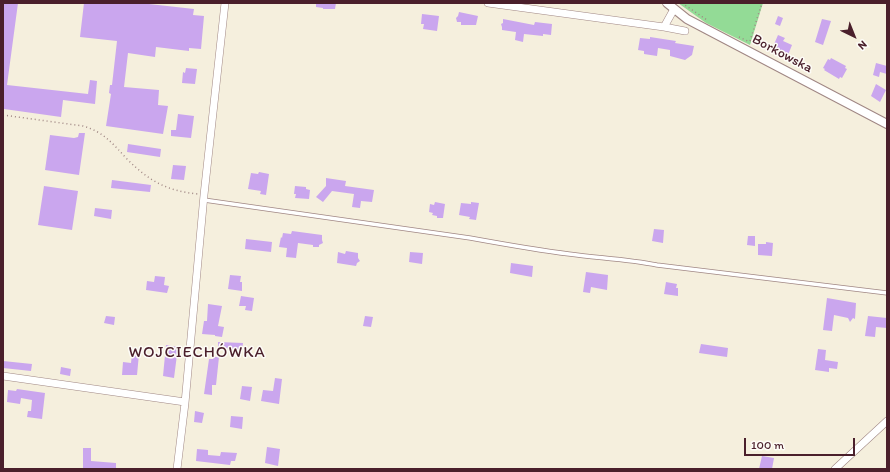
<!DOCTYPE html>
<html>
<head>
<meta charset="utf-8">
<style>
  body { margin:0 }
  #map { position:relative; width:890px; height:472px; overflow:hidden; background:#f5efdd; font-family:Itim,sans-serif }
  canvas { display:block }
  .frame { position:absolute; inset:0; border:4px solid #4a1f2b; pointer-events:none }
  .north { position:absolute; left:834px; top:16px; width:40px; height:40px; -webkit-text-stroke:3px #fdfcf7; paint-order:stroke; rotate:137deg; font-size:11px; font-weight:700; line-height:16px; text-align:center; color:#4a1f2b }
  .north::after { content:''; display:block; margin:auto; width:14px; height:18px; background:#4a1f2b; clip-path:polygon(50% 0,100% 100%,50% 72%,0 100%) }
  .scale { position:absolute; left:744px; top:438px; width:111px; height:18px; box-sizing:border-box; border:2px solid #4a1f2b; border-top:0; padding-left:5px; font-size:12px; line-height:14px; white-space:nowrap; color:#4a1f2b; -webkit-text-stroke:3px #fdfcf7; paint-order:stroke }
</style>
</head>
<body>
<div id="map">
<canvas width="890" height="472"></canvas>
<div class="frame"></div>
<div class="north">N</div>
<div class="scale">100 m</div>
</div>
<script>
const g = document.querySelector('canvas').getContext('2d');
g.lineJoin = 'round';
function fillPath(path, color) {
  g.fillStyle = color;
  g.fill(path, 'evenodd');
}
function trace(path, color, width, dash) {
  g.strokeStyle = color;
  g.lineWidth = width;
  g.lineCap = dash ? 'butt' : 'round';
  g.setLineDash(dash || []);
  g.stroke(path);
}
function write(font, color, halo, rows, align = 'center') {
  g.font = font + ' Itim,sans-serif';
  g.lineWidth = 3;
  g.setLineDash([]);
  g.textBaseline = 'middle';
  g.strokeStyle = halo;
  g.fillStyle = color;
  for (const [text, x, y, turn = 0] of rows) {
    g.save();
    g.translate(x, y);
    g.rotate((+turn || 0) * Math.PI / 180);
    g.textAlign = isNaN(turn) ? turn : align;
    if (halo) g.strokeText(text, 0, 0);
    g.fillText(text, 0, 0);
    g.restore();
  }
}
fillPath(new Path2D(`
  M678 3H763L750 45 706 23Z`), '#93db96');
fillPath(new Path2D(`
  M3 3H18L7 85 88 94 90 80 97 81 95 104 63 100 61 117 4 109Z
  M84 3H140L194 9 193 15 204 16 201 49 189 48V51L156 47 155 57 128 53 124 87 159 90 158 105 168 106 163 134 106 126 111 94 109 93 110 85H112L117 41 80 37Z
  M316 3H336L335 9H323V8L316 7Z
  M459 12 478 16 476 25H461V22H457L456 18 458 16Z
  M422 14 439 16 437 31 423 29 424 24H421Z
  M778 16 783 18 780 26 775 24Z
  M503 19 534 25 535 22 552 24 551 35 543 34V36L524 34 523 42 515 40 516 32 502 30V27L501 24 503 23Z
  M822 19 831 21 823 45 815 42Z
  M778 35 785 38 783 41 792 45 788 55 772 49Z
  M650 37 676 41 675 43 694 46 692 55 685 60 670 56V50L658 48 657 56 644 54V51L638 50 640 38 650 39Z
  M831 58 846 66 845 68 847 69 842 78 840 77 839 79 824 70 825 69 823 68 828 59 830 60Z
  M876 63 887 66V74L880 72 879 77 873 75Z
  M186 68 197 69 195 84 182 83 183 72 185 73Z
  M876 84 886 90 880 102 871 96Z
  M178 114 194 116 191 138 171 136V130H176Z
  M79 133H85L79 175 45 170 50 135 74 138 78 137Z
  M128 144 161 149 160 157 127 152Z
  M173 165 186 166 184 180 171 179Z
  M259 172 269 174 266 195 260 194 261 191 248 189 251 173 258 174Z
  M326 178 346 181 345 186 374 190 372 202 361 201 360 208 352 207 354 194 332 191 323 202 316 197 326 186Z
  M112 180 151 185 150 192 111 188Z
  M44 186 78 191 72 230 38 225Z
  M295 186 306 187V189L310 190 309 199 295 198 296 194H294Z
  M435 202 445 204 443 218H437V216L432 215 433 213 429 212 430 204 434 205Z
  M471 202 479 203 476 220 469 219 470 217 459 215 461 203 471 204Z
  M95 208 112 210 111 219 94 216Z
  M654 229 664 230 663 243 652 241Z
  M292 231 322 235V240L323 243 319 245V247H313V245L298 243 296 258 286 257 287 248 279 247 281 237 282 238 283 233 291 234Z
  M748 236H755V246L747 245Z
  M246 239 272 242 271 252 245 249Z
  M766 242 773 243 772 256 758 255V244H766Z
  M346 251 358 253V258L360 261 357 263 356 266 337 263 338 252 345 254Z
  M410 252 423 253 422 264 409 262Z
  M511 263 533 266 532 277 510 273Z
  M586 272 608 275 607 290 591 287 590 293 583 292Z
  M230 275 241 276 240 282H242V291L228 289Z
  M155 276 165 277 164 285 169 286 167 293 146 290 147 281 154 282Z
  M666 282 677 284 676 288H678V296L664 294Z
  M241 296 254 298 252 311 245 310 246 306H239Z
  M827 298 856 303 855 319 853 318 850 322 848 318 834 315 832 331 823 330Z
  M208 304 222 306 218 326 224 327 222 337 215 336V335L202 334 204 321H207Z
  M106 316 115 317 114 325 104 323Z
  M365 316 373 317 371 327 363 326Z
  M868 316 887 318V328L876 327 875 337 865 336Z
  M218 342 243 343 242 350 218 347Z
  M701 344 728 348 727 357 699 353Z
  M166 345 178 347 174 378 163 376Z
  M818 349 826 350 825 360 838 362 837 369 829 368V372L815 370Z
  M132 354H139L137 375H122L123 362 131 363Z
  M213 357H219L216 385H212V395L204 394 209 359H213Z
  M3 361 32 364 31 371 3 368Z
  M61 367 71 369 70 376 60 374Z
  M275 378 282 379 279 404 261 401 263 390 273 391Z
  M242 386 252 387 250 401 240 399Z
  M17 389 45 393 42 419 27 417 28 411H31L32 400 21 398 20 404 7 402 8 390 16 391Z
  M195 411 204 413 202 423 194 422Z
  M231 416 243 417 242 429 230 427Z
  M267 447 280 449 278 466 265 463Z
  M83 448H91V461L116 463V469L83 468Z
  M197 449 208 450V455L220 456 221 452 237 453 235 461H231L230 465 196 461Z
  M762 456 774 458 772 469H759Z`), '#caa6ee');
const service = new Path2D(`
  M204 200 470 238C503 244 536 250 569 254 598 258 628 259 657 265L887 293`);
const minor = new Path2D(`
  M488 3 664 27 674 9
  M664 27 685 31
  M3 376 185 402
  M177 469 185 403 204 195 225 3
  M835 469 887 421`);
const tertiary = new Path2D(`
  M667 3 687 19 706 29 887 124`);
trace(service, '#a08784', 5);
trace(minor, '#a08784', 8);
trace(tertiary, '#a08784', 10);
trace(new Path2D(`
  M682 3 707 20
  M739 37 750 42
  M750 41 762 3
  M3 115 83 126C104 132 113 144 127 159 149 181 167 191 198 194`), '#a08784', 1.5, [1, 3]);
trace(service, '#fff', 3.5);
trace(minor, '#fff', 7);
trace(tertiary, '#fff', 8);
write('14px', '#4a1f2b', '#fdfcf7', [
  ["Borkowska",782,54,28]
]);
g.letterSpacing = '1px';
write('16px', '#4a1f2b', '#fdfcf7', [
  ["WOJCIECHÓWKA",197,353]
]);
g.letterSpacing = '0px';
</script>
</body>
</html>
